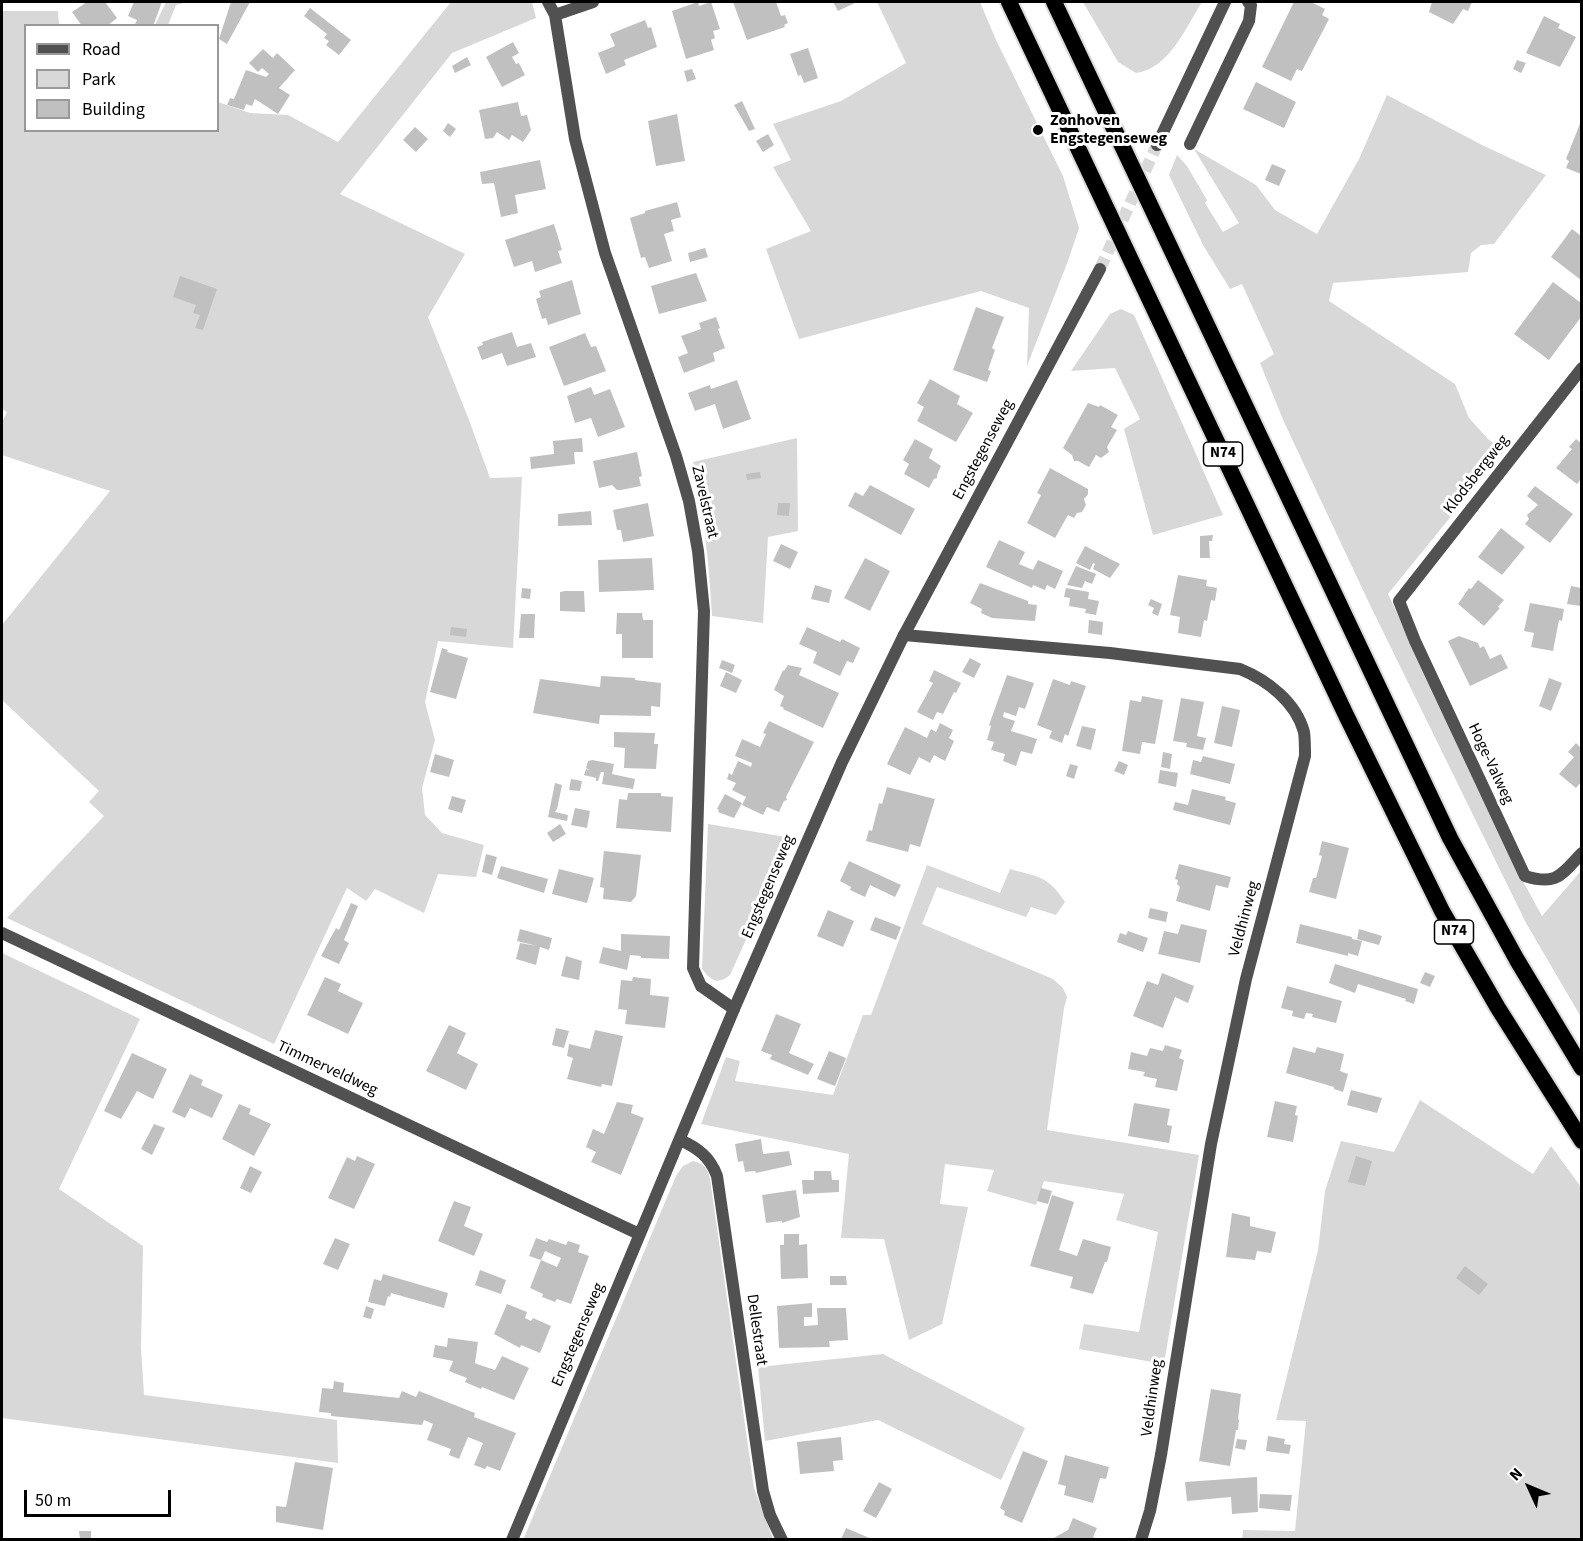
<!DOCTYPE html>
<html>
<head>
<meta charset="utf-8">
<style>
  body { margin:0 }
  #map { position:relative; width:1583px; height:1541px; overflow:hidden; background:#fff; font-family:"Source Sans 3",sans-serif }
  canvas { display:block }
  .frame { position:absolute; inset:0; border:3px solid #000; pointer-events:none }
  .legend { position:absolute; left:24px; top:24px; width:195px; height:108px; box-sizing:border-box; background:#fff; border:2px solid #999; margin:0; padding:8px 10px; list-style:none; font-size:18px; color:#000 }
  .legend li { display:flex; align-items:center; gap:12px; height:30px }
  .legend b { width:30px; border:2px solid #999 }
  .north { position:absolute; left:1499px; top:1457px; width:60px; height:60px; -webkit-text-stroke:4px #fff; paint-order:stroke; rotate:314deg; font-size:16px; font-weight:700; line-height:24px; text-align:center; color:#000 }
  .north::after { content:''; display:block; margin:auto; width:21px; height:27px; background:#000; clip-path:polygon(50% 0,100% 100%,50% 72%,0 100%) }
  .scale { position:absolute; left:24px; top:1490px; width:147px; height:27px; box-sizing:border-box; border:3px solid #000; border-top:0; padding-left:8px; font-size:18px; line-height:21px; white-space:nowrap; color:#000; -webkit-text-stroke:4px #fff; paint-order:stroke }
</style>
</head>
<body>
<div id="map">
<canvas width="1583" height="1541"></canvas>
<div class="frame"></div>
<ul class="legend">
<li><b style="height:8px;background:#515151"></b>Road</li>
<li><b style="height:16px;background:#d8d8d8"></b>Park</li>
<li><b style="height:16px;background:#c0c0c0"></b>Building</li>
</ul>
<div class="north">N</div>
<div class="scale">50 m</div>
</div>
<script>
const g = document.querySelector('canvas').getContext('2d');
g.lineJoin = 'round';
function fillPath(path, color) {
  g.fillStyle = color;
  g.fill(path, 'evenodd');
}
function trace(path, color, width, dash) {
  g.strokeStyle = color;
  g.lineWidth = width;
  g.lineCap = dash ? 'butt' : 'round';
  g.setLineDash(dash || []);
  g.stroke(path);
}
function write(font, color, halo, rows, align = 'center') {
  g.font = font + ' "Source Sans 3",sans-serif';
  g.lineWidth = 6;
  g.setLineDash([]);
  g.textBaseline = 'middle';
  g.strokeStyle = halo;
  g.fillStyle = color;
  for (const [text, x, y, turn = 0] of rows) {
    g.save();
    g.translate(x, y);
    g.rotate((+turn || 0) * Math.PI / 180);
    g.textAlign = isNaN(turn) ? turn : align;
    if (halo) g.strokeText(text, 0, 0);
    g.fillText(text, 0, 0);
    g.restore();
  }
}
fillPath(new Path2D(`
  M166 2H187L176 5 168 25H155Z
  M451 2H532L536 18 452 53 340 194 465 254 428 317 469 420 490 478 522 477 513 648 438 641 425 702 435 740 422 788 425 815 442 833 484 845 476 877 438 874 424 913 375 889 366 901 347 888 274 1044 7 918 104 816 89 802 99 791 2 700V625L110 491 2 455V422L7 412 2 409V11H58L59 25 26 26V130H218V102L250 113 288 115 338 142Z
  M877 2H980L996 40 1063 176 1079 228 1068 261 1027 366 1029 308 981 291 799 339 766 249 811 231 773 167 791 160 773 124 841 101 906 63Z
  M1083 2H1202C1186 27 1169 69 1136 73L1118 62Z
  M1387 95 1482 145 1546 175 1494 244 1481 245 1471 253 1468 272 1333 283 1329 301 1455 384 1469 418 1488 439 1504 451 1388 594 1518 872 1542 916 1581 871V1017L1526 923 1370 605 1284 422 1260 363 1274 354 1242 284 1230 289 1203 245 1169 175 1177 155 1187 166 1207 200 1205 203 1223 232 1239 223 1194 149 1256 185 1275 210 1317 234 1359 159Z
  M1121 309 1134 315 1223 515 1153 535 1124 429 1140 419 1115 368 1071 371 1110 314Z
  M797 438 798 531 768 537 763 623 712 616C709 564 704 513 693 462Z
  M708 824 792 838 730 975C718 985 711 981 702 969Z
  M927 865 1000 893 1010 869C1039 877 1048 876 1065 902L1056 915 1031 907 1026 917 937 887 922 924 1053 979 1063 988 1067 997 1064 1008 1047 1130 1199 1155 1164 1364 1079 1349 1084 1324 1139 1332 1158 1232 1116 1220 1124 1194 1044 1181 1036 1205 987 1191 994 1170 945 1164 940 1204 968 1207 942 1324 909 1340 884 1239 841 1238 849 1154 701 1124 726 1057 740 1061 735 1081 833 1095 863 1015H871Z
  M2 953 140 1019 59 1189 143 1246 141 1348 144 1395 337 1420 338 1463 2 1418Z
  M1420 1100 1533 1174 1551 1146 1581 1187V1539L1242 1540 1243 1530 1295 1531 1306 1421 1276 1420 1318 1250 1325 1191 1341 1141 1394 1152Z
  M693 1161C704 1163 708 1169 710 1179L754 1488 773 1539 523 1540 676 1176 683 1166Z
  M883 1354 1025 1428 1001 1480 878 1420 765 1441 758 1367Z`), '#d8d8d8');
fillPath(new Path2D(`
  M87 2H105L117 18 107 26H82L72 12Z
  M134 2H162L153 26H134L137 20 128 16Z
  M231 2H250L227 44 219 39Z
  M698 2 699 6 711 2 720 29 713 31 715 38 711 40 714 50 686 59 672 11Z
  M733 2H776L781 16 785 15 788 23 784 25 785 27 747 40Z
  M833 2H857L838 11Z
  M1294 2H1311L1325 9 1322 15 1329 19 1302 71 1297 69 1291 81 1262 67Z
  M1432 2H1472L1468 11 1463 9 1453 24 1429 12Z
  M310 8 351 40 339 55 326 45 329 41 324 38 327 34 304 16Z
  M1544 16 1560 24 1558 28 1576 37 1560 67 1526 53Z
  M645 20 648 28 651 27 657 47 624 60 626 65 606 74 598 53 615 46 610 34Z
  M513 42 519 53 512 57 516 64 519 63 525 75 502 87 486 57Z
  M808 48 818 78 804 83 801 75 798 76 790 54Z
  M263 49 273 58 277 53 295 70 279 88 290 95 278 114 255 99 252 106 246 104 244 110 227 105 230 98 234 99 246 70 266 77 269 74 262 68 258 72 249 63Z
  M467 57 471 65 455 73 452 66Z
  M1517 60 1526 63 1521 73 1513 69Z
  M692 69 696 79 687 82 684 71Z
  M1256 82 1296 102 1284 128 1243 109Z
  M742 101 755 129 749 131 734 105Z
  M518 102 521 116 527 115 531 130 523 142 512 135 509 140 497 132 493 138 485 139 479 110Z
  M677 114 685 161 656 166 648 121Z
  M1581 121V174L1566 168 1569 161 1566 159Z
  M448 123 456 129 450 137 443 131Z
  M415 127 428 139 416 152 403 140Z
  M768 134 774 145 763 152 756 141Z
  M540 160 546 189 515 195 518 213 501 217 494 183 482 184 480 172Z
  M1272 164 1286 170 1279 186 1265 180Z
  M677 202 681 217 671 220 674 231 664 234 672 261 649 268 645 257 641 258 630 218 645 213V211Z
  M554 224 562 250 558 251 562 263 535 272 532 261 514 267 505 240Z
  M1572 229 1581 236V280L1551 257Z
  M705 248 708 257 690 262 688 253Z
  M696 273 707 301 659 314 651 286Z
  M180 276 217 289 203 330 195 328 200 315 193 313 196 305 173 297Z
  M572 280 581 314 548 325 546 318 542 319 536 299 541 297 539 291Z
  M1553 282 1581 303V317L1549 360 1514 334Z
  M976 307 1004 317 992 348 995 350 988 370 991 371 987 382 953 370Z
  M716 317 720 328 718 329 725 348 713 353 715 361 684 373 678 357 688 353 681 336 701 329 699 323Z
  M512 332 517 347 531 343 536 357 507 366 502 353 482 360 477 347 483 345 482 342Z
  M585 333 591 347 596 346 606 371 564 386 549 347Z
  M930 379 960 396 957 404 973 413 956 442 917 421 924 407 917 403Z
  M737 380 751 419 723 429 715 404 695 411 688 393 710 385 711 389Z
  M591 387 594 395 610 389 625 427 598 437 591 418 575 423 567 396Z
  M1088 403 1099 407 1100 405 1118 415 1111 427 1117 430 1107 447 1109 452 1101 458 1096 455 1089 467 1078 461H1074L1072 455 1063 448Z
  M582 438 583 452H574L575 464 531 469 530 457 554 454 553 441Z
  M915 439 933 449 929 458 941 466 937 475V478L934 479 929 488 904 474 909 464 903 460Z
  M1576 439 1581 443V479L1577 484 1556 468 1572 449 1569 447Z
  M637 452 642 476 639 477 641 486 621 490H617L612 485 599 488 593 461Z
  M1050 468 1088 489V494L1084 499 1086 505 1082 512 1077 513 1074 518 1068 515 1055 538 1027 523 1041 495 1037 493Z
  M760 472 761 478 747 480 746 474Z
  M870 485 915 509 901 535 848 506 855 492 863 496Z
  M1535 486 1573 514 1550 543 1525 524 1529 519 1527 515 1538 505 1527 496Z
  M648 503 654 536 623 542 621 530H617L613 510Z
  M778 503H790L789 516 777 515Z
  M591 511 592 525 558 526V514Z
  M1501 528 1525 547 1502 575 1478 557Z
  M1213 535 1212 541H1209L1210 558H1200V536Z
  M999 540 1025 552 1019 564 1033 570 1038 560 1063 571 1055 589 1047 585 1045 590 1033 585 1032 588 986 567Z
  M781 544 798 552 790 569 773 561Z
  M1085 546 1120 564 1110 578 1093 569 1095 564 1093 563 1090 570 1076 563Z
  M652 558 654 590 599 592 598 560Z
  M865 558 890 571 870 611 844 598Z
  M1076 566 1096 574 1092 584 1085 581 1082 588 1067 585Z
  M1178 575 1207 580 1206 586 1217 588 1215 601 1211 600 1207 621 1204 620 1201 637 1178 633 1180 617 1170 615Z
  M1478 580 1504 600 1498 607 1500 608 1484 626 1458 604 1469 588 1471 589Z
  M980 583 1028 601V604L1037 605 1035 621 992 618 981 613 982 609 970 603Z
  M815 585 832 590 829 603 811 599Z
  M1571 586 1581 588V606L1567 604Z
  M522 588 531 589 530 599 521 598Z
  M1066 588 1089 592 1088 599 1099 601 1096 615 1085 613 1086 609 1069 606 1070 598 1064 597Z
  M565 591H584L585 612 560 611V592Z
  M1151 599 1162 604 1158 616 1152 613 1154 608 1148 605Z
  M1530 603 1564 609 1562 621 1559 620 1553 651 1531 647 1534 633 1524 631Z
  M617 613H642L643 620H653V658H622V634H616Z
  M521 614H535L534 638H519Z
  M1089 620 1103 622 1102 635 1088 633Z
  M451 627 467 629 466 637 450 635Z
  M807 627 840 642 842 639 860 648 853 663 847 661 840 676 813 663 817 652 799 644Z
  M1459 636 1478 643 1480 648 1484 646 1490 659 1501 654 1508 668 1470 686 1448 641Z
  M442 648 448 650 447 652 468 658 456 699 430 692Z
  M970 658 981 664 974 678 962 672Z
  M722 660 735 665 732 673 719 668Z
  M788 665 802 668 799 675 839 693 823 728 783 709 784 708 780 706 784 696 774 690 783 670 784 671Z
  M934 670 961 683 956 693 954 692 943 714 937 712 933 720 917 712 933 683 929 681Z
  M726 672 742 680 736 693 720 686Z
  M1007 675 1034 683 1025 709 1019 707 1016 716 1004 712 1003 717 1015 721 1011 731 1037 739 1032 754 1021 751 1016 766 1003 761 1005 754 991 750 994 742 987 740 991 726 989 725Z
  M601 676 635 678V680L661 683 660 707 651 706V716L600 715 599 724 533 713 540 679 600 687Z
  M1549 678 1562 683 1551 711 1539 706Z
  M1053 679 1070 685 1071 681 1086 686 1068 736 1065 734 1062 743 1049 738 1052 731 1037 725Z
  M1142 696 1163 700 1155 744 1142 742 1140 754 1122 751 1130 700 1141 702Z
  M1181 698 1204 702 1197 736 1206 738 1203 750 1186 747 1187 743 1173 741Z
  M1222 706 1240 710 1232 747 1214 743Z
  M769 721 814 742 786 797 787 800 784 801 779 812 767 807 763 815 742 805 746 797 732 790 736 783 727 779 729 773 732 775 738 761 751 767 752 763 735 756 742 739 760 747 766 734 763 733Z
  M940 723 953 730 949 738 954 741 945 761 934 755 930 763 919 757 910 775 887 764 905 727 927 738 931 729 936 732Z
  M1082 726 1096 729 1091 750 1076 746Z
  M614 732 655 733 654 744H658L656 769 624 768 625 748 614 747Z
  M1576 743 1581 748V782L1576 788 1559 774 1574 757 1568 752Z
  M1163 752 1172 754 1170 769 1161 767Z
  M435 754 454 760 449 777 430 772Z
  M1203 756 1235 764 1230 784 1190 774 1193 760 1201 762Z
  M592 760 614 764 612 774 635 779 633 789 602 784 604 772H601L598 781H596V778L584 775 586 769 590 770 586 768 588 761Z
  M1119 761 1128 765 1124 775 1114 771Z
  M1070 764 1078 766 1074 779 1066 776Z
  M1160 770 1178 773 1176 787 1158 783Z
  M571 779 582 781 580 791 569 790Z
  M555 783 562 785 557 809 555 812 568 815 567 821 548 817Z
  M887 787 935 799 920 847 910 844 908 852 866 841 869 830 872 831 879 803 882 804Z
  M1192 789 1226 797 1225 800 1236 803 1230 825 1173 810 1175 802 1188 805Z
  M628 793H661V796L673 797 671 832 616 828 619 799 627 800Z
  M725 794 742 803 734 818 718 812 719 810 717 809Z
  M452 796 466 800 462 813 448 809Z
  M575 808 590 811 587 828 571 825Z
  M560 824 566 834 553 842 547 833Z
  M1322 841 1349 848 1336 899 1309 892 1313 878H1316L1322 856 1319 855Z
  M604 851 641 855 636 896 631 902 603 899 604 888 600 887Z
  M486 854 497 857 492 875 482 872Z
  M849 861 901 885 895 897 870 885 865 897 850 890 851 887 840 881Z
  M1179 864 1231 877 1228 888 1216 885 1210 911 1176 901 1180 887 1177 884 1178 880 1175 879Z
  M501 866 548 879 544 893 497 878Z
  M559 869 594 878 587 903 552 894Z
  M351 903 358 906 344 940 349 943 339 964 321 956 336 928 339 930Z
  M1150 908 1168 912 1166 922 1148 918Z
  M828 910 854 921 843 947 817 936Z
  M875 917 901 927 896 940 870 930Z
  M1181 924 1207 930 1200 963 1158 954 1164 931 1178 934Z
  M1300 924 1352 937V939L1362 941 1358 956 1348 953V956L1296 943Z
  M520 929 552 938 549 950 540 947 536 965 516 959 520 943 537 946 517 941Z
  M1359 929 1382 936 1379 945 1357 939Z
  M1128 931 1148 938 1143 952 1117 942 1120 933 1126 935Z
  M621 934 670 936 669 959 641 958V956L630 955 627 970 599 963 603 947 621 951Z
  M566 956 582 961 579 980 561 976Z
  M1335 964 1418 989 1414 1004 1405 1001 1406 999 1358 984 1355 993 1329 983Z
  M1425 972 1435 976 1430 987 1420 983Z
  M1162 973 1194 986 1188 1003 1175 997 1163 1028 1133 1016 1147 981 1158 985Z
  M325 977 341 984 338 991 363 1003 348 1034 307 1015Z
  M633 977 651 979 650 995 669 997 665 1028 625 1024 627 1010 618 1009 621 980 632 981Z
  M1287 986 1342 1001 1336 1023 1312 1017 1313 1014 1306 1013 1304 1019 1292 1016 1293 1011 1281 1008Z
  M776 1014 801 1024 789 1053 814 1064 808 1075 770 1059 772 1055 761 1051Z
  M449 1025 466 1033 457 1053 478 1064 466 1090 426 1071Z
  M556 1028 569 1031 564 1048 552 1045Z
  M595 1030 623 1036 612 1086 602 1084 601 1087 567 1079 573 1058 567 1056 569 1044 590 1049Z
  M1165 1045 1182 1050 1179 1058 1184 1060 1177 1091 1155 1087 1157 1079 1143 1076 1145 1072 1128 1069 1131 1052 1147 1056 1150 1048 1163 1051Z
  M1293 1047 1315 1053 1317 1047 1344 1054 1340 1071 1348 1074 1343 1092 1334 1089V1087L1286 1073Z
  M829 1051 846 1058 835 1086 817 1079Z
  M132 1053 167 1069 153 1099 137 1091 121 1119 104 1111Z
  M190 1074 203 1080 201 1085 223 1095 212 1118 190 1108 185 1118 172 1112Z
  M1351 1090 1382 1098 1377 1113 1347 1105Z
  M1275 1101 1297 1106 1295 1115 1298 1116 1293 1142 1267 1137Z
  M617 1102 633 1105 631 1113 644 1118 621 1175 591 1162 596 1152 586 1147 593 1129 604 1134Z
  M1134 1103 1170 1109 1167 1125 1172 1126 1169 1143 1128 1136Z
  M239 1104 251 1109 249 1114 271 1124 254 1156 222 1139Z
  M154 1124 165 1128 152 1155 141 1149Z
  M761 1139 763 1154 789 1151 792 1165 756 1173 755 1171 745 1172 743 1161 738 1162 735 1144Z
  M357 1156 375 1164 354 1209 328 1198 347 1157 355 1161Z
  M1356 1156 1372 1161 1365 1186 1348 1182Z
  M250 1166 262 1172 251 1193 240 1188Z
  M814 1171H831L832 1180H839V1192L803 1194 802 1180H814Z
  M1041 1188 1052 1191 1048 1204 1037 1201Z
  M796 1190 800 1217 782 1223V1221L766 1223 762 1195Z
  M1052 1195 1074 1202 1059 1250 1077 1256 1083 1239 1111 1247 1107 1262H1105L1093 1294 1070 1288 1073 1277 1030 1266Z
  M454 1201 471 1207 464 1226 483 1234 474 1256 438 1241Z
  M1232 1213 1250 1217V1226L1276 1232 1271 1253 1257 1251 1255 1260 1226 1257Z
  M784 1234H799V1245L807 1244 808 1278 781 1279 780 1245H784Z
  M335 1238 350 1244 338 1270 323 1264Z
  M536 1238 547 1242 549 1239 566 1245 568 1241 580 1245 578 1252 589 1256 571 1304 557 1299 555 1302 542 1297 543 1294 530 1288 541 1260 557 1267 561 1258 545 1251 541 1260 529 1256Z
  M1465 1266 1488 1284 1479 1295 1456 1278Z
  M480 1270 506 1280 501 1294 475 1285Z
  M383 1274 448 1293 444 1308 391 1293 390 1297 388 1296 385 1306 368 1302 374 1279 381 1281Z
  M830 1276H846L847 1285H830Z
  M812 1303V1317H804V1326L818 1325 817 1308H846L848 1340 829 1341 830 1347 779 1348 777 1306Z
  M507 1304 527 1312 525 1318 531 1321 533 1318 551 1326 540 1353 521 1345 520 1348 494 1334Z
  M366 1306 374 1309 371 1319 363 1317Z
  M448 1338 478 1342 475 1363 477 1364 495 1370 502 1356 529 1368 514 1400 482 1387 481 1389 465 1382 467 1378 449 1371 453 1361 433 1357 435 1345 447 1347Z
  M334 1381 344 1383 343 1392 399 1398 402 1391 416 1397 419 1391 475 1413 474 1417 516 1433 500 1471 487 1466 485 1469 474 1465 483 1443 468 1437 459 1459 449 1455 451 1449 427 1440 433 1424 424 1420 422 1425 331 1416V1413L319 1412 322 1388 333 1389Z
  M1211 1389 1241 1394 1238 1419 1239 1420 1238 1430H1236L1230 1466 1199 1461Z
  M1268 1436 1285 1439 1284 1444 1291 1445 1289 1454 1266 1451Z
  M841 1437 843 1460 833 1461 834 1471 800 1474 797 1442Z
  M1237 1439 1247 1440 1245 1450 1235 1448Z
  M1023 1451 1048 1461 1022 1523 1004 1515 1005 1511 1000 1508Z
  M1065 1455 1109 1467 1106 1479 1100 1478 1093 1503 1064 1495 1066 1486 1058 1484Z
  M295 1462 333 1468 323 1530 276 1522V1506L286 1507Z
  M1257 1477 1258 1512 1232 1514 1231 1497 1187 1501 1185 1482Z
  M879 1482 892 1489 876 1518 863 1511Z
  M1260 1494 1292 1495 1290 1511 1259 1508Z
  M1073 1518 1097 1528 1093 1537 1097 1539H1052L1068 1530Z
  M846 1528 872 1539H841Z
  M79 1531H91V1539H80Z`), '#c0c0c0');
trace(new Path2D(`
  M1100 269 1157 145`), '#d9d9d9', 12, [12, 6]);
const trunk = new Path2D(`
  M1009 2 1345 713 1442 911 1498 1008 1582 1141
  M1054 2 1450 838 1517 960 1582 1068`);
trace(trunk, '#dbdbdb', 20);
trace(new Path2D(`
  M548 2 555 15 575 139 605 253 676 456 689 501 698 551 704 611 693 968 701 986 734 1009
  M555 15 593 2
  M1190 144 1249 21 1251 5 1248 2
  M1582 368 1399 601 1415 641 1525 876C1557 886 1561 875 1582 853
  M904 635 1110 653 1240 669C1267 680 1296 702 1304 732 1305 739 1305 748 1305 756L1246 979 1211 1144 1161 1455 1150 1511 1141 1540
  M680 1140C698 1148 710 1157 717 1176L763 1491 770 1515 782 1540`), '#515151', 12);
trace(new Path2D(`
  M1157 145 1225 2
  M2 933 639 1234
  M512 1540 734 1009 842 762 904 635 1100 269`), '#515151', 12);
trace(trunk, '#000', 16);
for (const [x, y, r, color] of [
  [1038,130,6,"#000"]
]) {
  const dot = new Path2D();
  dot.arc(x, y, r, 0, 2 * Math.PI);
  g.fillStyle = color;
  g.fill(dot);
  trace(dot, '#fff', 2);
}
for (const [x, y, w] of [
  [1223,454,39],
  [1454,932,39]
]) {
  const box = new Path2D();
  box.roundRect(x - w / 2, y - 12, w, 24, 4.5);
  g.fillStyle = '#fff';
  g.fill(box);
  trace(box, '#000', 1.5);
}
write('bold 15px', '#000', null, [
  ["N74",1223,454],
  ["N74",1454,932]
]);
write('bold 16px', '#000', '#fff', [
  ["Zonhoven",1050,121],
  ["Engstegenseweg",1050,139]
], 'left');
write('16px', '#000', '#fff', [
  ["Engstegenseweg",984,450,-62],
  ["Klodsbergweg",1477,475,-52],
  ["Zavelstraat",704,502,77],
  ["Hoge-Valweg",1490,764,65],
  ["Engstegenseweg",769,887,-67],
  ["Veldhinweg",1245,919,-75],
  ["Timmerveldweg",327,1069,25],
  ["Dellestraat",756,1330,82],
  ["Engstegenseweg",579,1335,-67],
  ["Veldhinweg",1153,1398,-82]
]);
</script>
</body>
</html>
